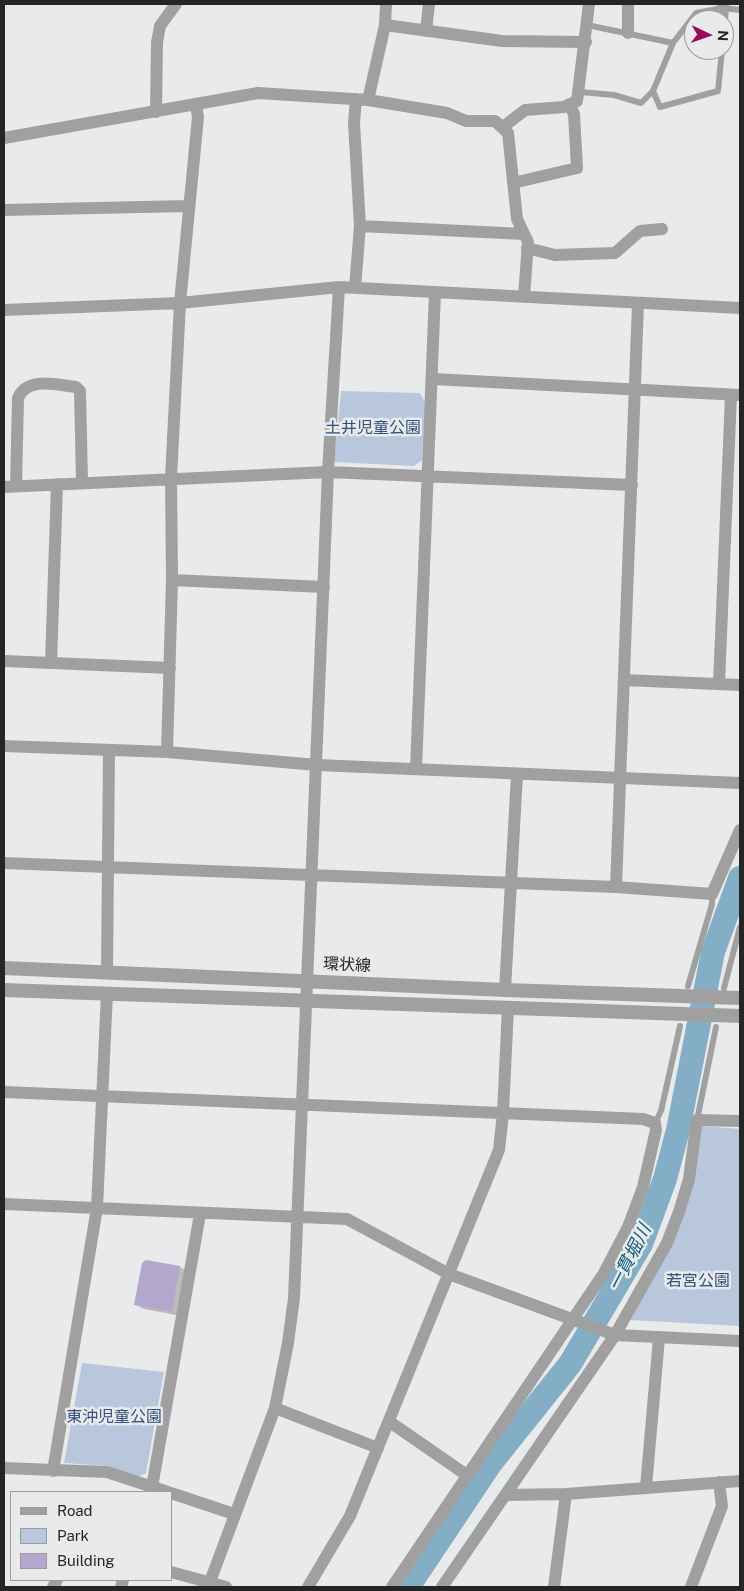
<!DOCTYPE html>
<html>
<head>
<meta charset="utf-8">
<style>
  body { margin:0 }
  #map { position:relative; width:744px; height:1591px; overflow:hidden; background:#e9eaec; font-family:"Public Sans",sans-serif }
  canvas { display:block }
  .frame { position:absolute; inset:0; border:5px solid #242525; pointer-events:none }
  .legend { position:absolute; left:10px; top:1491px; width:162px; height:90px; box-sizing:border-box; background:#e9eaec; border:1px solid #9a9b9c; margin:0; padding:6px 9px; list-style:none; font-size:15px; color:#242525 }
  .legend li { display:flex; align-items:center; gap:10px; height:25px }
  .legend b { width:25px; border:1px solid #9a9b9c }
  .north { position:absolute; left:684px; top:10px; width:50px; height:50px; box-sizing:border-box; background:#e9eaec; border:1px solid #9a9b9c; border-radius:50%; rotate:93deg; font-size:14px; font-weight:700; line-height:20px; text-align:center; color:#242525 }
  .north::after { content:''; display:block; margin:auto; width:18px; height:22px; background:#9c0b5a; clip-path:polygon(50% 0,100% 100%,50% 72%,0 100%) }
</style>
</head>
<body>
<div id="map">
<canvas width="744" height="1591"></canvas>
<div class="frame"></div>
<ul class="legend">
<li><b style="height:6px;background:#a1a0a0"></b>Road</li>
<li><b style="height:14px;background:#b9c7dd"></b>Park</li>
<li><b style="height:14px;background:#b3a7ce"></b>Building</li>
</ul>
<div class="north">N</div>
</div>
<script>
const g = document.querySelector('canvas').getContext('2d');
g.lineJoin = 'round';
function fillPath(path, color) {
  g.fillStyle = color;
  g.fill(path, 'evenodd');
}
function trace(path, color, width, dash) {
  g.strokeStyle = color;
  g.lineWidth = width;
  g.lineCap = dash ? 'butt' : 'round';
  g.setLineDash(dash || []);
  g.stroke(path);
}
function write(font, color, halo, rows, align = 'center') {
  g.font = font + ' "Public Sans","Noto Sans JP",sans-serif';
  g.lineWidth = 5;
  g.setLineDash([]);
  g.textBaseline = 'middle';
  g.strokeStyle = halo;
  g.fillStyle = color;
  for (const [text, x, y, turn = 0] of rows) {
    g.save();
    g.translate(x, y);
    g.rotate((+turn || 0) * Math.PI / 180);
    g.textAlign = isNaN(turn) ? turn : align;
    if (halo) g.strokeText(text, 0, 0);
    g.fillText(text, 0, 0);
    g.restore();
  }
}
fillPath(new Path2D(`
  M341 391 420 393 425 402 422 460 414 466 334 462Z
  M700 1126 740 1129V1326L630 1320 670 1246Z
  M82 1363 164 1372 146 1473 138 1477 108 1466 64 1463Z`), '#b9c7dd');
fillPath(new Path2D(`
  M147 1261 180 1267 189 1272 181 1316 144 1309 135 1304Z`), '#0003');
trace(new Path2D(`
  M408 1587 490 1464 570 1364 641 1244 665 1179 678 1130 713 952 740 878`), '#84aec5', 24);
fillPath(new Path2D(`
  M146 1260 180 1266 172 1312 134 1305 142 1263Z`), '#b3a7ce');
trace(new Path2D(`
  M587 25 673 43
  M724 32 726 8
  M653 91 660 107 718 91 722 50
  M580 92 614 95 641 103 653 91 673 43 696 13 723 8 740 10
  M688 986 712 904V894
  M724 988 740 927
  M697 1120 716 1027
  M655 1123 661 1111 680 1026`), '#a1a0a0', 6);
trace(new Path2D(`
  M723 8V4
  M385 25 502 41 586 42
  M426 31 429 4
  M628 33V4
  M368 100 447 113 466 121H495L508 133 517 219 528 242 524 297
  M156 112 157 42 160 26 176 4
  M503 127 525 110 564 107 577 101 589 4
  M4 138 258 93 368 100 385 25 386 4
  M513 183 577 168 574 114 570 106
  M4 210 188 206
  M360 226 524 234
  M527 248 555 255 615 253 640 231 662 229
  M355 288 360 226 354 123 356 99
  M4 310 180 303 339 287 740 308
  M433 379 740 395
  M16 486 18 398C27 376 58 385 76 387L80 391 82 482
  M4 487 328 472 632 485
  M172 580 324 587
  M4 661 170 668
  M51 663 57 484
  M624 680 740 685
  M719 684 731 395
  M4 746 167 752 317 765 740 783
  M167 752 172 580 171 477 180 303 198 117 196 105
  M416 769 435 292
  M4 863 616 887 712 894 740 830
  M616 887 638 304
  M107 973 109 751
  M505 990 517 774
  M4 1092 643 1119 655 1123 656 1130 643 1187 628 1227 604 1273 392 1587
  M4 1204 347 1219 449 1274 615 1335 740 1341
  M275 1408 378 1448
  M390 1422 468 1476
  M4 1468 107 1472 168 1492
  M53 1471 97 1208 107 993
  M152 1487 200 1214
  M646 1487 659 1338
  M171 1493 234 1514
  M506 1495 566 1494 740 1481
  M171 1572 226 1587
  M53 1587 57 1580
  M121 1587 123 1580
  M208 1587 275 1408 288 1343 294 1298 328 472 339 287
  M308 1587 350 1516 499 1150 503 1113 508 1007
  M442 1587 615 1335 667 1243 679 1212 689 1179 697 1120 740 1121
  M554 1587 566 1494
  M691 1587 722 1506 719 1482`), '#a1a0a0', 12);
trace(new Path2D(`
  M4 968 505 990 740 998
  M4 990 740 1016`), '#a1a0a0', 14);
write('16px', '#324f7e', '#e9eaec', [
  ["土井児童公園",373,428],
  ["若宮公園",698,1281],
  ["東沖児童公園",114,1417]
]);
write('16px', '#242525', '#e9eaec', [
  ["環状線",347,965,3]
]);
write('italic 18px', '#0c5c7b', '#e9eaec', [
  ["一貫堀川",630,1258,-63]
]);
</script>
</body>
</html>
